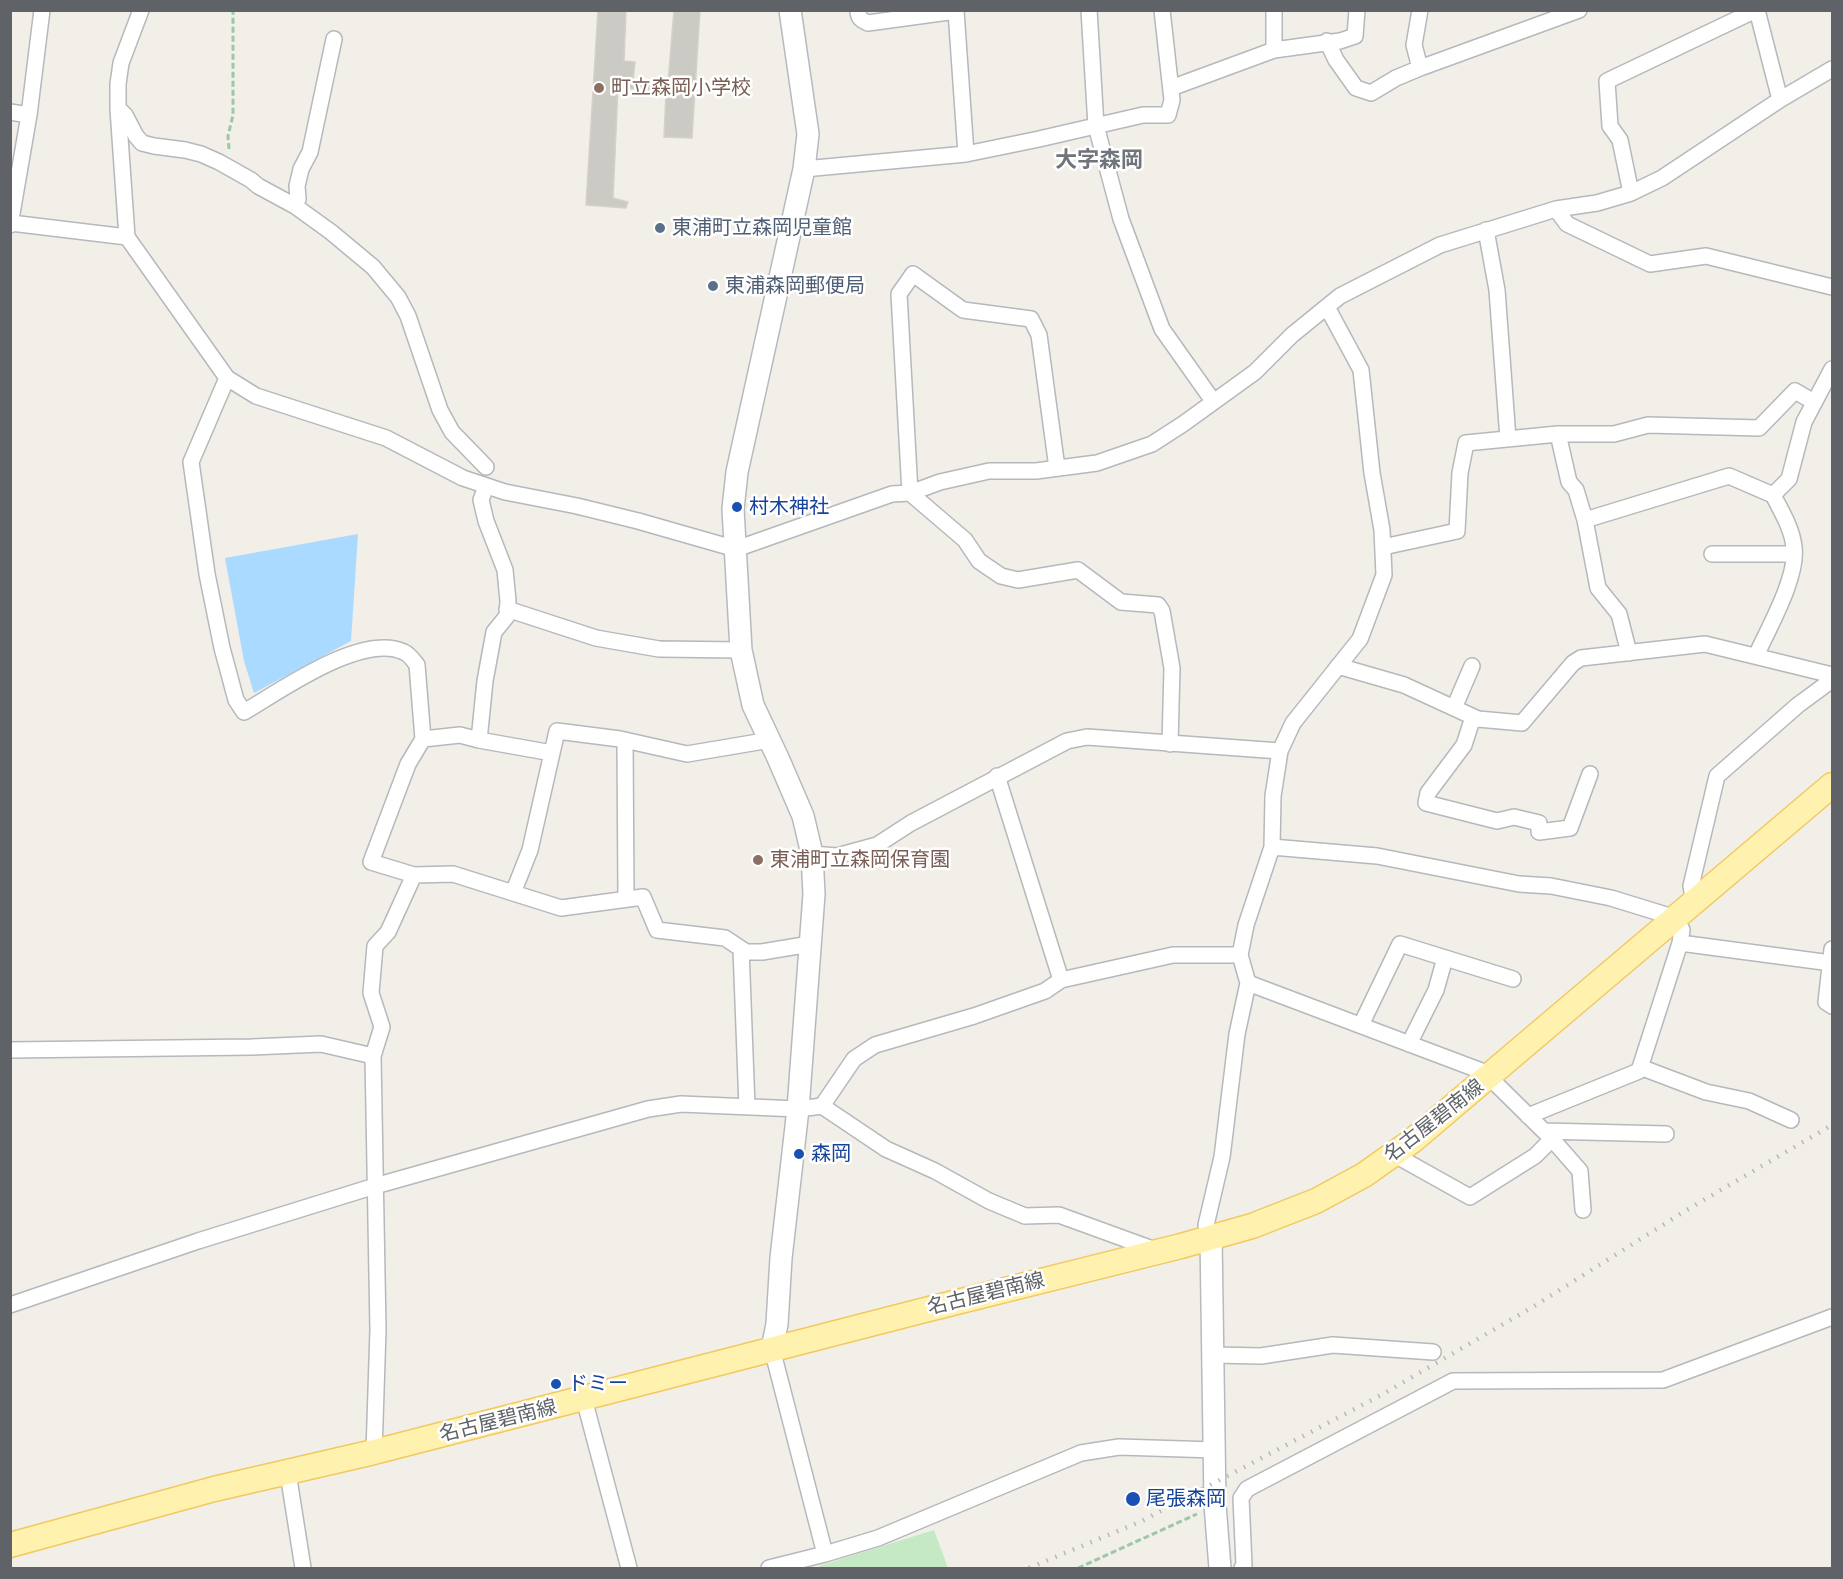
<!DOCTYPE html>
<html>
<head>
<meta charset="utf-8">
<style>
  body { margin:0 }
  #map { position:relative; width:1843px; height:1579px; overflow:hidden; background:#f1efe8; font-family:Inter,sans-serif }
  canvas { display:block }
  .frame { position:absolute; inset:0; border:12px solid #5f6368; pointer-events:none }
</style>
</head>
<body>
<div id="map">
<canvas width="1843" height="1579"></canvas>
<div class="frame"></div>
</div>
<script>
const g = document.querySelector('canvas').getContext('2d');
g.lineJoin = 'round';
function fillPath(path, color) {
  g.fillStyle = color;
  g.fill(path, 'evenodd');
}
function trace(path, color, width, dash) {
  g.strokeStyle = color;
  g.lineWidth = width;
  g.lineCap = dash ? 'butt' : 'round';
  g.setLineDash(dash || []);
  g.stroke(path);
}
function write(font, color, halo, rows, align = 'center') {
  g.font = font + ' Inter,"Noto Sans JP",sans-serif';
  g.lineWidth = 5;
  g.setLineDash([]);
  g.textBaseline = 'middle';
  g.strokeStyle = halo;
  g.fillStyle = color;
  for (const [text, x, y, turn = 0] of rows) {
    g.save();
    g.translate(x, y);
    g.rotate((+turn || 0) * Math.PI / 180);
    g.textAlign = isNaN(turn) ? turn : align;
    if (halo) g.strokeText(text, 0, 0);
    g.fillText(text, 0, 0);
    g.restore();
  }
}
fillPath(new Path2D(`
  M934 1530 948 1568H820L819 1566Z`), '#c5e8c5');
fillPath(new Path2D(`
  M358 534 351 641 254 693 244 661 225 558Z`), '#aadaff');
const building = new Path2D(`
  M598 10H626L624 61 635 62 633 81 668 83 674 10H700L692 138 664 137 666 93 618 87 613 198 628 202 626 208 586 205Z`);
fillPath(building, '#cccac5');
trace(building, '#d6d1c6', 1.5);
const street = new Path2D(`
  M141 10 121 63 118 84V108L125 115 136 136 142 143 154 146 185 150 201 154 219 162 251 180 258 186 295 206 331 232 373 267 398 297 408 316 440 410 452 432 486 467
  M858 10C858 18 861 20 868 23L956 11 966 154
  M1089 10 1096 126 1121 219 1162 329 1213 401
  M1274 10V50
  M1757 10 1778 92 1781 99
  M1327 41 1336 60 1356 88 1371 93 1396 78 1420 68 1579 10
  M1420 68 1414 45 1420 10
  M1171 88 1274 50 1340 41 1355 36 1357 10
  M118 109 127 237
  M10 112 29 115
  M804 169 966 154 1039 139 1143 115H1168L1172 100 1162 10
  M1631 193 1620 140 1610 126 1607 81 1756 10
  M295 206 298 199 297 186 301 169 310 152 334 39
  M1556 209 1567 224 1650 264 1706 256 1832 287
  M11 223 127 237 227 378 256 396 386 438 463 478 505 492 577 506 638 521 736 549 892 494 910 493 940 482 989 471H1036L1097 463 1152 444 1183 424 1255 372 1292 335 1340 296 1440 245 1556 209 1597 203 1631 193 1662 178 1781 99 1832 69
  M10 225 29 115 42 10
  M1486 230 1497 290 1508 439
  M227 378 191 462 207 574 222 648 236 700 244 712C280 691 362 632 404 652 409 654 414 661 417 665L423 739 408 764 371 862 414 875 453 874 561 908 643 897 657 930 725 938 746 952H762L810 944
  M1558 434 1569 482 1576 490 1585 520 1598 588 1619 614 1629 653
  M1057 468 1039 335 1031 319 963 310 913 274 899 294 910 493 965 540 979 561 1001 576 1018 580 1078 570 1121 602 1158 605 1162 611 1172 668 1170 744
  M1773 495 1789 479 1804 422 1832 369
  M1585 520 1729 476 1773 495C1781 511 1792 528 1794 547 1798 577 1769 627 1756 656
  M1383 547 1457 531 1460 473 1466 443 1558 434H1614L1648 425 1759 428 1795 391 1814 402
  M1712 554H1794
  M507 609 596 638 659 649 741 650
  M1338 666 1404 685 1478 719 1522 723 1573 663 1581 658 1705 644 1832 675
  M1454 708 1472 666
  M1473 717 1464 745 1428 793 1426 803 1497 821 1514 817 1539 823V832L1570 828 1590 774
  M423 739 460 735 479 740 552 753
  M479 740 485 681 494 632 507 616 508 601 505 570 486 521 481 500 486 486
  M625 741 626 899
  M997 776 1061 980
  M1272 847 1377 856 1519 884 1551 886 1611 898 1676 918 1682 930 1680 943 1831 963
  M812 854 837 856 877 845 911 823 1067 741 1087 737 1280 751
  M513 893 530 850 557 731 620 739 687 754 770 740
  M1694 903 1691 886 1717 776 1798 705 1832 680
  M741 949 747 1107
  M1832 949 1826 1002 1832 1006
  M1248 983 1492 1075
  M1361 1025 1400 944 1513 979
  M1409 1044 1436 990 1445 958
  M10 1050 252 1047 321 1044 373 1056
  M1640 1067 1706 1092 1749 1101 1791 1120
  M1489 1077 1552 1139 1580 1171 1583 1210
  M822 1106 854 1059 875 1045 974 1016 1045 991 1061 980 1173 955H1240
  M1528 1116 1639 1071 1680 943
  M1544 1131 1666 1134
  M1393 1154 1470 1197 1535 1156 1552 1139
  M1211 1237 1206 1225 1222 1157 1237 1034 1248 983 1240 955 1246 925 1272 847 1273 796 1280 751 1293 723 1360 639 1384 575 1382 530 1372 473 1361 370 1327 307
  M10 1305 198 1241 375 1186 648 1109 681 1104 798 1109 822 1106 886 1149 935 1171 989 1201 1025 1216 1059 1215 1158 1251
  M772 1349 825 1554
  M1213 1355 1261 1356 1333 1345 1433 1352
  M584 1399 629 1568
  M374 1452 378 1330 373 1056 382 1027 371 993 375 946 388 932 414 875
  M288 1473 303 1568
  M769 1568 825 1554 878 1538 1081 1453 1119 1447 1215 1450
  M1242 1568 1244 1565 1241 1498 1247 1489 1453 1381 1663 1380 1832 1317`);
const secondary = new Path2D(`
  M1211 1237 1215 1505 1220 1568
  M772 1349 777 1324 781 1258 798 1109 814 894 812 854 803 816 778 758 753 705 741 650 733 509 737 472 804 169 808 134 790 10`);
const primary = new Path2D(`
  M10 1545 214 1489 374 1452 921 1311 1181 1246 1252 1226 1316 1201 1364 1175 1412 1141 1832 785`);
trace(street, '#b5b8bc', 18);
trace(secondary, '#b6babf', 24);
trace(primary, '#f2c960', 27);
trace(new Path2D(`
  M229 149 228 136 233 115V10
  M1078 1568 1197 1514`), '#9cc7a9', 3, [6, 3]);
trace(street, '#fff', 15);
trace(secondary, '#fff', 21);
trace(primary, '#fff2af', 24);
trace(new Path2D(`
  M1029 1568 1142 1521 1383 1394 1531 1308 1685 1211 1832 1125`), '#b6b7b8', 4.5, [1.5, 8]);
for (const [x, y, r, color] of [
  [599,88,6,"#8d6e63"],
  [660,228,6,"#5c6f8a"],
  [713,286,6,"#5c6f8a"],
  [737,507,6,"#1a4fb4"],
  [758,860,6,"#8d6e63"],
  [799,1154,6,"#1a4fb4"],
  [556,1384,6,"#1a4fb4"],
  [1133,1499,8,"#1a4fb4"]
]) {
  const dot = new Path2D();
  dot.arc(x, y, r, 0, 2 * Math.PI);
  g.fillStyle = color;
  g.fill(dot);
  trace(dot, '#fff', 2);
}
write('20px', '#785e54', '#fff', [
  ["町立森岡小学校",611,88],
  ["東浦町立森岡保育園",770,860]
], 'left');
write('20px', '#4e5e75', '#fff', [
  ["東浦町立森岡児童館",672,228],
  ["東浦森岡郵便局",725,286]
], 'left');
write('20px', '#164399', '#fff', [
  ["村木神社",749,507],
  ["森岡",811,1154],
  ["ドミー",568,1384],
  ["尾張森岡",1146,1499]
], 'left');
write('20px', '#5f6368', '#fff', [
  ["名古屋碧南線",1434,1121,-38],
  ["名古屋碧南線",986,1294,-14],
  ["名古屋碧南線",498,1421,-14]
]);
write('bold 22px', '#70757a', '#fff', [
  ["大字森岡",1099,160]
]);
</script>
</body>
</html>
